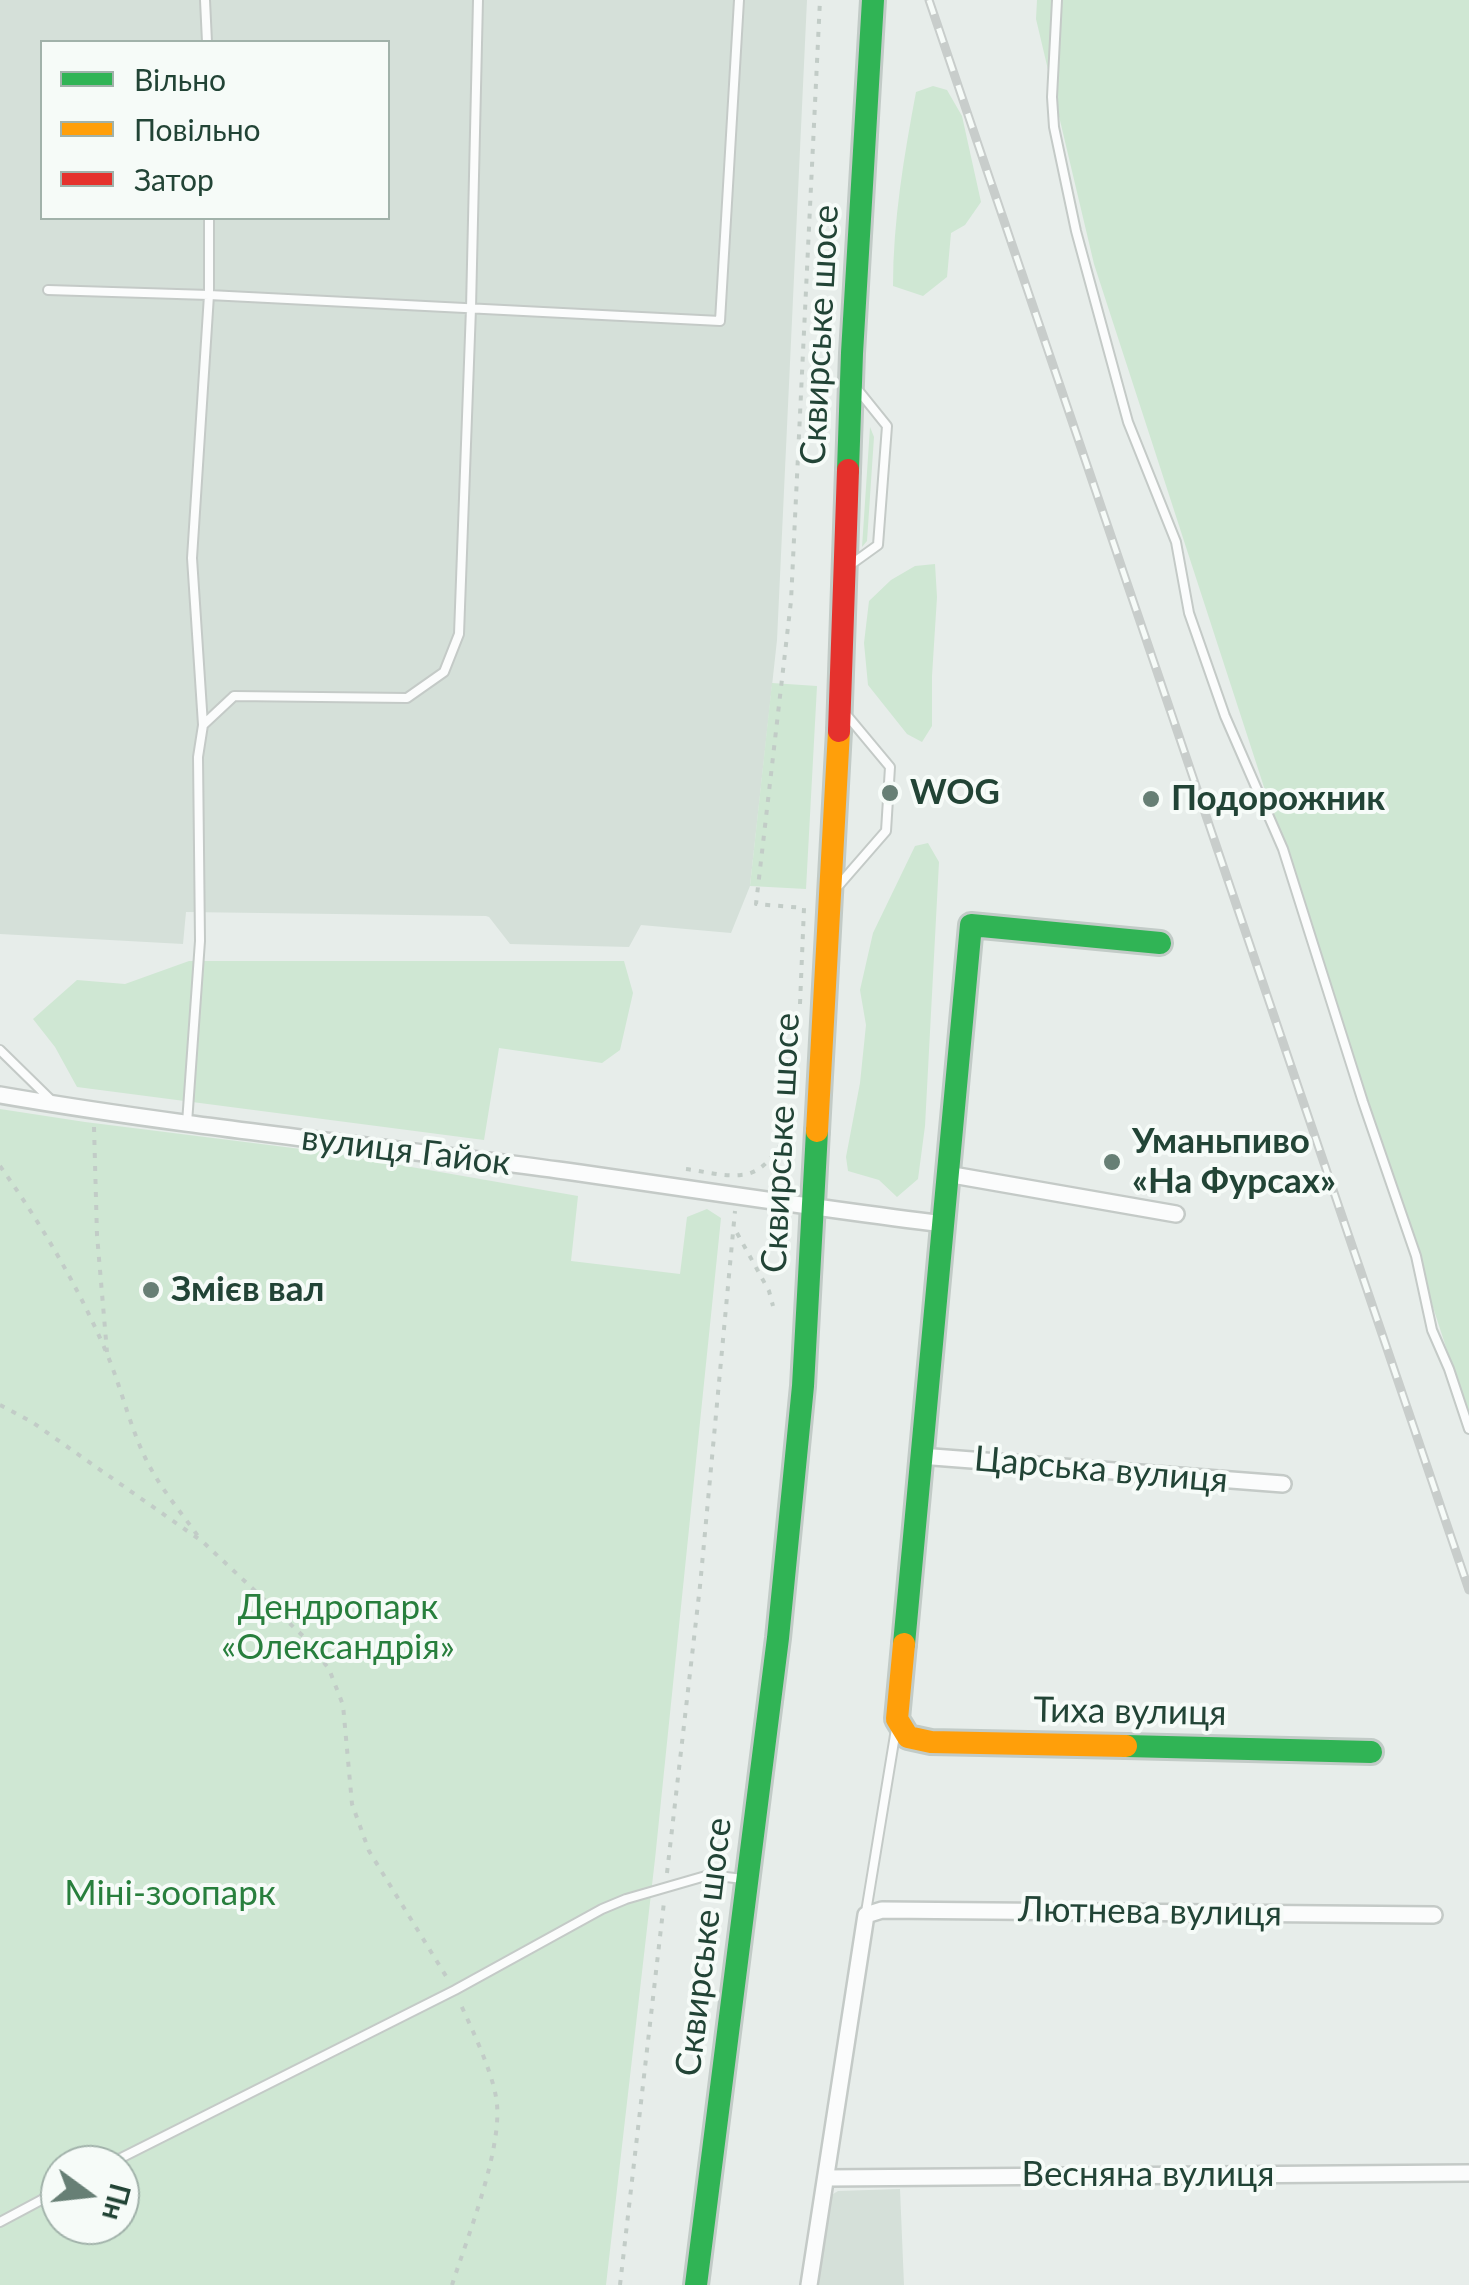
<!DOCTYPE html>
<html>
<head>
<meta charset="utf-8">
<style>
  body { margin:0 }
  #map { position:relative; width:1469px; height:2285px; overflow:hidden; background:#e7edea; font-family:Lato,sans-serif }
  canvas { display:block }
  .legend { position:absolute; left:40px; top:40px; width:350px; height:180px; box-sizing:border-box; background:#f6fbf8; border:2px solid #a1b2aa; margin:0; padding:12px 18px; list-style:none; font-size:30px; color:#224436 }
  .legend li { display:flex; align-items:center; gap:20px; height:50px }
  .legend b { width:50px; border:2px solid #a1b2aa }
  .north { position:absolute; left:40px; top:2145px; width:100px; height:100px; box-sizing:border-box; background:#f6fbf8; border:2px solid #a1b2aa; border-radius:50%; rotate:105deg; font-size:28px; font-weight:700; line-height:40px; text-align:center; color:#224436 }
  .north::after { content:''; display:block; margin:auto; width:35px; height:45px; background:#677f75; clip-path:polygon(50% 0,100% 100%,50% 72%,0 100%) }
</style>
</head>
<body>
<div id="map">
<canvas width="1469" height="2285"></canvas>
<ul class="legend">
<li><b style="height:12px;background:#30b455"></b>Вільно</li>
<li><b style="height:12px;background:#ff9f0a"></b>Повільно</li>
<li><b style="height:12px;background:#e5322d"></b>Затор</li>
</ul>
<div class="north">Пн</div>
</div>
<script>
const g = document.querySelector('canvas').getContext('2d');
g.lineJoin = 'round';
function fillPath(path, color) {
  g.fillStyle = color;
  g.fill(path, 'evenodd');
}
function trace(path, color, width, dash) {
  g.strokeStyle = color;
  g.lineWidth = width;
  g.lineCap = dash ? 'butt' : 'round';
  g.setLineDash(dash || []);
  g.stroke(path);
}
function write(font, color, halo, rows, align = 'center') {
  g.font = font + ' Lato,sans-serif';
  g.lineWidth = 8;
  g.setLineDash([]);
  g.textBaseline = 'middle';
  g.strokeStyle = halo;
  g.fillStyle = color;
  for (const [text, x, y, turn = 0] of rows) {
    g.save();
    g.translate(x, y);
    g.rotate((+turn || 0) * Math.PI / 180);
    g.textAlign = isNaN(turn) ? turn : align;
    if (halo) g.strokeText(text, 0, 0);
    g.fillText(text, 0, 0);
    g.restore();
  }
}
fillPath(new Path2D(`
  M0 0H807L777 640 750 886 731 933 641 925 629 947 510 944 489 917 486 916 186 912 183 944 0 934ZM42 42H388V218H42Z
  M900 2189 904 2285H818L830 2200 833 2194 838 2191Z`), '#d5e0d9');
fillPath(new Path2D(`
  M1037 0H1469V1418L1094 264 1036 19Z
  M933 86 947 90 962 116 981 202 965 225 951 233 947 277 923 296 893 286C893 221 904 156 916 92Z
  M870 427 874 437 867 541 862 547Z
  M935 564 937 597 932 676V726L922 742 907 734 868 685 864 643 869 601 891 580 915 566Z
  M772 683 817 686 806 889 750 886Z
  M928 843 939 862 925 1126 918 1179 897 1197 879 1180 848 1171 846 1157 860 1083 866 1025 860 990 873 933 915 846Z
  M189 961H624L633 993 620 1050 602 1063 499 1048 484 1140 77 1087 55 1047 33 1019 77 980 125 984Z
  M0 1109 85 1122 325 1152 578 1196 571 1261 680 1274 687 1217 707 1209 721 1218 655 1859 606 2285H0ZM60 2165H120V2225H60Z`), '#cfe7d3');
const lane = new Path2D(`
  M205 0 207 42
  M1057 0 1052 97 1054 127 1076 231 1128 422 1176 542 1189 613 1225 716 1283 849 1363 1102 1416 1256 1432 1330 1449 1369 1469 1429
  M209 218V295L720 321 739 0
  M48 290 209 295 192 558 203 725
  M853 563 878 545 887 426 858 390
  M839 885 886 831 890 767 845 713
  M0 1050 50 1099
  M187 1123 200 941 198 757 203 725 234 696 407 698 444 672 459 634 471 308 478 0
  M866 1912 896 1729
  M107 2165 455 1990 602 1909 626 1899 709 1875 743 1879
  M0 2222 60 2190`);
const street = new Path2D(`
  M0 1095C185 1127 372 1145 558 1170 686 1188 814 1208 943 1224
  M947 1174 1176 1214
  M920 1456 1283 1484
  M827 2178 1469 2173
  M809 2285 866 1915 882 1910 1434 1915`);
const fast = new Path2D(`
  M848 470 852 353 873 0
  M904 1644 971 925 1160 943
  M1126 1746 1371 1752
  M696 2285 778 1638 803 1386 817 1131`);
const slow = new Path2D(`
  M817 1131 839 731
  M904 1644 897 1719 908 1737 931 1742 1126 1746`);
const jam = new Path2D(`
  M839 731 848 470`);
trace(lane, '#c4cac7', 12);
trace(street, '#c4cac7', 20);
trace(fast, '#c2cbc7', 28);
trace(slow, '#c2cbc7', 28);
trace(jam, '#c2cbc7', 28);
trace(new Path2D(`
  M800 1004 804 908 756 904 791 601 820 0
  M94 1127 97 1235 107 1352
  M0 1166C42 1225 79 1288 107 1354 123 1392 131 1433 151 1469 165 1494 184 1516 200 1539
  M686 1169C703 1171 723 1177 741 1175 770 1173 785 1137 796 1114
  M737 1233 769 1291 773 1306
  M0 1405 32 1422 203 1542 303 1636 329 1669 343 1705 352 1804 369 1851 449 1981
  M667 1873 700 1586 735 1211
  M452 2285C467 2238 505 2144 496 2097 491 2069 472 2029 460 2003
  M620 2285 664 1902`), '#c2ccc7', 4, [5, 8]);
trace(lane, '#fbfcfc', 8);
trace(street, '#fbfcfc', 15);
trace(fast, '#30b455', 22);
trace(slow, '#ff9f0a', 22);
trace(jam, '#e5322d', 22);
const rail = new Path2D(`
  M929 0 1469 1590`);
trace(rail, '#c8cdcb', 9);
trace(rail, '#f6fbf8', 5, [15]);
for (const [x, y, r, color] of [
  [890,793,10,"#677f75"],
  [1151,799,10,"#677f75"],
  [1112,1162,10,"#677f75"],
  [151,1290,10,"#677f75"]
]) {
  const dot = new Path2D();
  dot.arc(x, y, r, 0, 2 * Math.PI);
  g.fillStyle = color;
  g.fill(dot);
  trace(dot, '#f6fbf8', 4);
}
write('35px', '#224436', '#f6fbf8', [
  ["Сквирське шосе",820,335,-87],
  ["Сквирське шосе",781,1143,-87],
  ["вулиця Гайок",406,1151,7],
  ["Царська вулиця",1101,1470,5],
  ["Тиха вулиця",1130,1712,1],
  ["Лютнева вулиця",1150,1912,1],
  ["Сквирське шосе",704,1947,-83],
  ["Весняна вулиця",1148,2175]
]);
write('bold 35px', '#224436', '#f6fbf8', [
  ["WOG",910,793],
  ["Подорожник",1171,799],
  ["Уманьпиво",1132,1142],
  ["«На Фурсах»",1132,1182],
  ["Змієв вал",171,1290]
], 'left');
write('35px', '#287f3d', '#f6fbf8', [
  ["Дендропарк",338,1608],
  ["«Олександрія»",338,1648],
  ["Міні-зоопарк",170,1894]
]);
</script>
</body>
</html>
